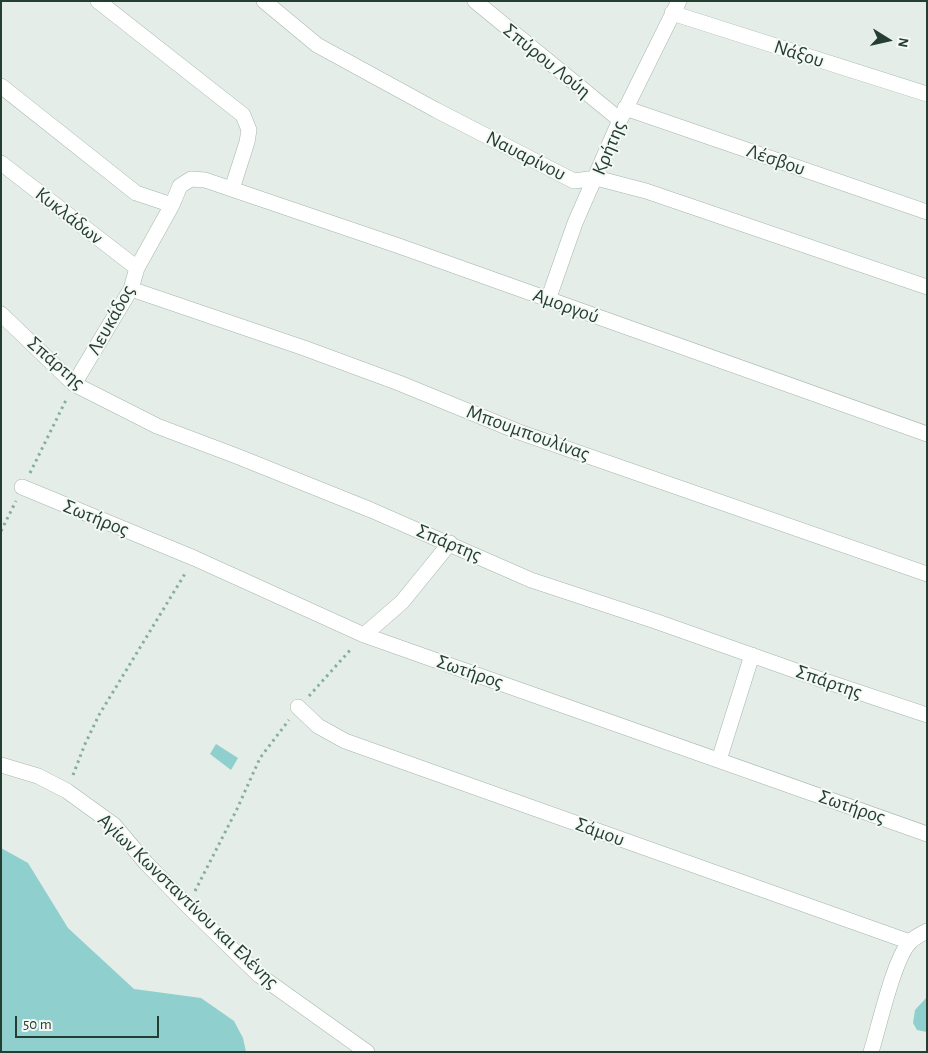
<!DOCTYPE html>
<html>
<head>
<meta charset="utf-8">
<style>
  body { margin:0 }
  #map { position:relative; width:928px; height:1053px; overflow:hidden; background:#e4ede7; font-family:"Alegreya Sans",sans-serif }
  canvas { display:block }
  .frame { position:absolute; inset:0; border:2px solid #243e32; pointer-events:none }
  .north { position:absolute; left:863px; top:15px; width:50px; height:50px; -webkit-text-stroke:4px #f4f9f6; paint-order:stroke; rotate:100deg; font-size:14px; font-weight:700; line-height:20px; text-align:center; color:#243e32 }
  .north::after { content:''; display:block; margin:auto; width:18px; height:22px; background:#243e32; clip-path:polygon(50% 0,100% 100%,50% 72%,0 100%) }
  .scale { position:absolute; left:15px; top:1016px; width:144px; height:22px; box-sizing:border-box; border:2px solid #243e32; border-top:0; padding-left:6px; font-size:15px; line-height:18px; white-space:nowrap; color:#243e32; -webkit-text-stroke:4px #f4f9f6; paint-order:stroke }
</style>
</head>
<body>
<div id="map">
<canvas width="928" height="1053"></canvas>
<div class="frame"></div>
<div class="north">N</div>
<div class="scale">50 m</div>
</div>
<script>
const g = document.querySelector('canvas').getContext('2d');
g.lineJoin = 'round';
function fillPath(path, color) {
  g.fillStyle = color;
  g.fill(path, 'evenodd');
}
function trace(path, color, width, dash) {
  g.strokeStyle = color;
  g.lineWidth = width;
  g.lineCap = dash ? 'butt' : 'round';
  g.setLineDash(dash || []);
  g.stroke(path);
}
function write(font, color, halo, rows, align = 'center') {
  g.font = font + ' "Alegreya Sans",sans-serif';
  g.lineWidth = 4;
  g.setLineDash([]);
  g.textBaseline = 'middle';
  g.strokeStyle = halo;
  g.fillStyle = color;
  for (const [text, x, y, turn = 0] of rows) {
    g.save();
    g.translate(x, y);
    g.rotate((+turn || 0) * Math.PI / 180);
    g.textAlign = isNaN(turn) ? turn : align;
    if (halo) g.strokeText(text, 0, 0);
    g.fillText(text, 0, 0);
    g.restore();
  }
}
fillPath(new Path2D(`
  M216 744 238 758 231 770 210 754Z
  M1 848 28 863 68 928 134 989 201 998 234 1021 243 1038 246 1052H1Z
  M927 997V1032L917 1030 913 1023 915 1010Z`), '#8fcfce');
const minor = new Path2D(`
  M98 1 243 115 249 130 247 142 232 189
  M264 1 317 45 436 110 574 181 596 178 646 191 927 287
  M475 1 620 120
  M672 13 927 94
  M1 86 136 193 172 205
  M625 108 927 212
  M1 163 137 268
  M131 289 304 348 399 383 519 432 927 574
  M548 300 575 223 620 120 679 1
  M1 314 74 384 157 426 239 457 371 510 531 580 655 621 822 680 927 715
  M74 384 131 289 137 268 172 205 180 186 191 179 205 180 399 246 927 434
  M22 487 194 558 364 635 927 834
  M364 635 402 602 450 543
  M298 707 318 726 345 741 910 942
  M719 760 752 655
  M1 765 38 776 67 791 114 825 146 863 187 905 259 975 367 1052
  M871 1052C879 1027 894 958 910 942 915 937 921 934 927 931`);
trace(minor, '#a7b5ad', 16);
trace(new Path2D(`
  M30 473 67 398
  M1 531 16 501
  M309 696 352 648
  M73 775 85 744 99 715 186 572
  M195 891 237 809 260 758 289 720`), '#86af9b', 3, [2.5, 4]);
trace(minor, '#fff', 15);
write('20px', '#243e32', '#f4f9f6', [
  ["Νάξου",799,54,18],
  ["Σπύρου Λούη",547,61,39],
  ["Κρήτης",609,148,-67],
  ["Ναυαρίνου",526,156,27],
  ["Λέσβου",776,160,19],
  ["Κυκλάδων",69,216,38],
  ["Αμοργού",566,306,20],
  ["Λευκάδος",111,320,-61],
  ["Σπάρτης",56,363,41],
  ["Μπουμπουλίνας",528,433,20],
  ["Σωτήρος",96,518,22],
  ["Σπάρτης",449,543,23],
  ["Σωτήρος",470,672,19],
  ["Σπάρτης",829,682,19],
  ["Σωτήρος",852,807,19],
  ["Σάμου",600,832,20],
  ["Αγίων Κωνσταντίνου και Ελένης",188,901,44]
]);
</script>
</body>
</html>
